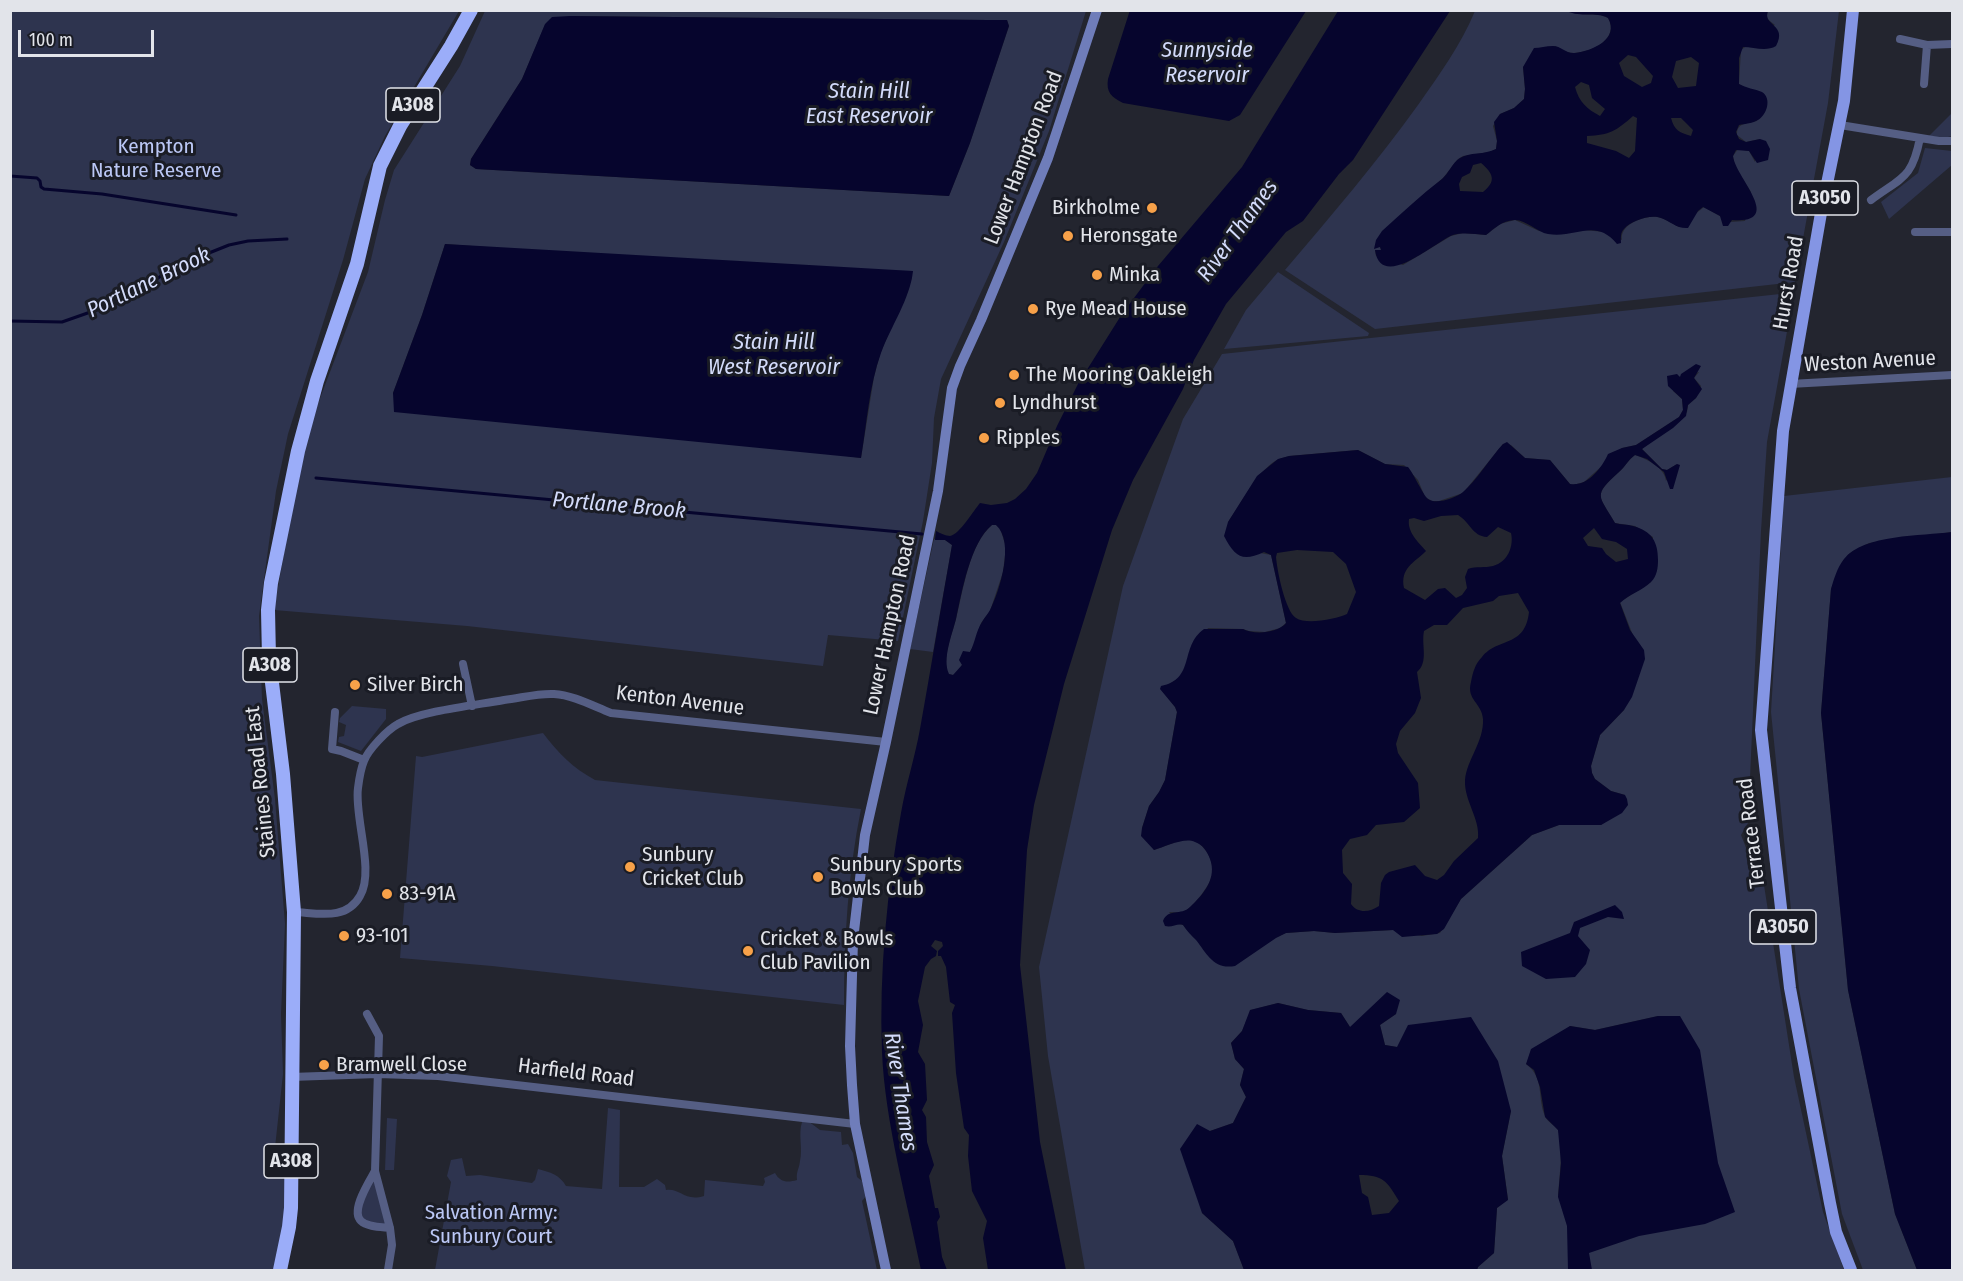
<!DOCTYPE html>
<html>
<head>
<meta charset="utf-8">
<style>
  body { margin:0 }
  #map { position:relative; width:1963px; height:1281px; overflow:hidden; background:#23252f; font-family:"Fira Sans Condensed",sans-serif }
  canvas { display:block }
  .frame { position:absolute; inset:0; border:12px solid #e2e4ea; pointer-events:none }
  .scale { position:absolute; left:18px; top:30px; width:136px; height:27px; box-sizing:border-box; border:3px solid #e2e4ea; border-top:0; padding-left:8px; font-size:18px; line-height:21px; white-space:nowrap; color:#e2e4ea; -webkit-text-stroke:4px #1a1c25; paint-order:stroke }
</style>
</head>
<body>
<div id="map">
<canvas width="1963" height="1281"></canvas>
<div class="frame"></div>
<div class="scale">100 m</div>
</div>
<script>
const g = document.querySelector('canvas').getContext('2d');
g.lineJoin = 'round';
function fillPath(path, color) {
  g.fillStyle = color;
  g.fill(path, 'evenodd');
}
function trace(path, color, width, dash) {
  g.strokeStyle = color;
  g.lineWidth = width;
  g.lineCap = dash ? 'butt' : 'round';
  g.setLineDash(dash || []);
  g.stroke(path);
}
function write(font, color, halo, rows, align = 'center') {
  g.font = font + ' "Fira Sans Condensed",sans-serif';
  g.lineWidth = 6;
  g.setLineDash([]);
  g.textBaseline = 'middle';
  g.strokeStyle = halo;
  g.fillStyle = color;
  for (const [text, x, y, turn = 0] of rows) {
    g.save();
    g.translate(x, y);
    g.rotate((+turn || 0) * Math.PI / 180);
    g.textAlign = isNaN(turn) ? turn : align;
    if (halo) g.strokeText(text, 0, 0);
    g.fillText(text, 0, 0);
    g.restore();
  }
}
fillPath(new Path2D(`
  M1567 10C1581 18 1595 11 1608 18 1620 39 1591 53 1573 53 1566 53 1561 49 1555 46L1523 67 1525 89 1524 99 1514 108 1500 114 1493 126 1497 141 1496 149 1490 152 1463 156 1458 159 1443 178 1414 203 1375 248 1380 246 1381 250H1375L1376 256 1403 265 1451 236 1463 233 1486 235 1500 224 1515 220 1539 231 1562 234 1583 230 1605 232 1622 240C1619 225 1644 215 1657 217 1664 218 1673 224 1679 227L1704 207 1730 222 1745 221 1751 192 1735 167 1733 156 1738 149 1749 151 1755 162 1760 139 1746 142 1737 135C1736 123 1748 123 1757 121L1742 86 1739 84 1741 50 1775 25C1769 20 1765 19 1768 11H1839L1828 103 1795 282 1375 329 1285 270C1331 216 1377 162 1418 105 1439 75 1461 45 1475 11Z
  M10 11H459L385 136 365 179 343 260 288 434 276 491 259 616 262 699 275 799 285 924 281 1014 283 1074 272 1175 291 1178 280 1270H11Z
  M485 11H1086L1049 131 1004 242 941 379 934 418 932 463 923 521 898 641 828 635 823 666 467 626 274 610 296 485 311 422 368 272 385 200 394 170 460 66ZM570 16 988 20H1007L1009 26 970 143 949 196 476 169 470 165 471 159 522 79 545 25ZM445 244 912 278 880 354 874 377 861 458 393 393 422 315Z
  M1952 113V136L1944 138 1929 136Z
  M1925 148 1952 151V165L1889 219 1881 202 1918 173Z
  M1278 272 1369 333 1368 336 1224 349 1246 310Z
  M1780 294H1790L1792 304 1767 442 1761 531 1748 823 1741 835 1750 858 1756 855 1761 866 1794 1077 1823 1212 1844 1270H1477L1478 1267 1494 1253 1497 1208 1508 1199 1502 1156 1511 1111 1397 1047 1385 1045 1380 1025 1396 1014 1350 1027 1341 1013 1308 1010 1278 1003 1251 1010 1242 1031 1231 1043 1235 1059 1244 1069 1240 1085 1246 1097 1233 1123 1210 1131 1202 1213 1233 1241 1244 1270H1085L1048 1056 1039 967 1123 586 1183 419 1222 354ZM1699 372 1694 378 1701 386 1696 398 1688 405 1687 412 1642 449 1662 469 1667 470 1677 464 1666 481C1665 468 1647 459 1635 455 1628 460 1625 467 1619 472 1592 496 1599 495 1615 523L1635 526 1653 537 1651 582 1620 602 1634 638 1624 710 1600 735 1591 766 1592 773 1595 779 1611 791 1625 795 1606 821 1601 825H1559L1532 835 1461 899 1440 933 1422 936 1393 930 1335 933 1314 931 1286 933 1276 937H1194L1183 925 1179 924 1169 912C1174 912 1179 913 1183 912 1192 909 1210 885 1212 876 1216 863 1204 841 1190 840 1179 839 1164 847 1154 850L1142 828 1149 806 1159 792 1165 780 1177 712 1175 707 1161 689 1181 677 1208 628 1243 629 1249 631 1265 632 1280 628 1286 623 1271 555 1260 553 1228 522C1240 505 1261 466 1279 459 1282 458 1286 457 1289 456L1358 450 1385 464 1404 465 1418 480 1425 497 1432 501H1439L1463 493 1503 444 1511 445 1525 458 1550 460 1570 484 1573 485 1584 482 1622 448 1636 445 1679 417 1683 410 1682 399 1673 391 1679 377ZM1658 1016 1558 1197C1559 1180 1564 1145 1558 1130 1555 1125 1547 1122 1545 1116 1537 1098 1545 1078 1526 1064L1570 1026 1595 1030Z
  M1952 477V532L1869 543 1850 553 1843 561 1831 589 1821 713 1848 990 1895 1214 1917 1270H1863L1842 1214 1799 989 1771 712 1784 496Z
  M992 525H996L1000 528 1006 547 1003 572 990 611 981 623 974 645 957 673 953 675 948 674C942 658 952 635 956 619 963 592 969 544 992 525Z
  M934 539 945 540 952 545 933 652 910 649Z
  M352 706 386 709V719L361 751 338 742 339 737 344 736 346 725 339 722 340 718Z
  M543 733C558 753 573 768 595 780L861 809C848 873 844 940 844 1005L492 966 400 958 416 756 422 757Z
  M608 1108 620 1110 619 1187H644L657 1179 665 1185 666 1190C681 1188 684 1202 704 1196L705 1180 763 1186 765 1182 764 1178 775 1173C780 1182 787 1183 797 1180 796 1171 799 1170 800 1161 803 1149 798 1134 802 1122L808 1121 820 1130 841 1132 842 1145 848 1144 853 1153 857 1177 862 1181 866 1196 862 1201 877 1270H435L451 1182 447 1176 451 1160 462 1158 466 1176 480 1175 532 1183 535 1180 538 1169C550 1172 560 1175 566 1186L602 1189Z
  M387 1118 397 1119 394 1170H385Z
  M375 1171 390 1228 360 1221 359 1203Z`), '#2e344f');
fillPath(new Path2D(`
  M1130 10H1306V11L1240 115 1229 121 1123 103C1111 97 1106 92 1108 79Z
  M1338 11H1450L1353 160 1339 174 1303 221 1286 232 1226 304 1194 360 1183 389 1133 480 1112 530 1064 684 1034 805 1027 850 1020 965 1040 1142 1066 1270H988L983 1238 987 1221 972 1191 968 1156 969 1135 964 1128 956 1073 952 1013 955 1005 950 1002 946 967 941 956H938V951L943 946 942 942 935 940 931 946 937 951 936 956 931 959 925 967 918 1001 923 1025 918 1052 925 1064 927 1100 922 1110 926 1117 927 1142 934 1165 929 1176 935 1208H938L940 1217 937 1222 942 1257 947 1270H921C907 1201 885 1122 882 1052 879 972 887 891 901 813 906 784 915 757 920 729 931 668 941 606 952 545L945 540H935L936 531C940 533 946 536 950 536 959 535 974 510 980 503L991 505 1007 503 1015 499 1026 489 1037 473 1057 426 1078 384 1122 314 1158 266 1242 167ZM992 525H996C1015 542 1000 590 990 610 988 614 984 618 982 622 976 631 975 643 970 652L963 651 959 660 962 665 953 675 949 674C942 659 952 635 956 619 962 592 970 543 992 525Z
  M1567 11H1768C1762 26 1788 24 1776 46 1766 52 1754 47 1743 47L1739 58V84C1746 88 1755 89 1762 92 1772 98 1767 115 1758 120 1753 123 1745 124 1739 125L1736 132 1739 139 1746 142 1760 139 1766 141 1770 149 1768 160 1757 163 1749 151 1736 150 1733 156C1735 177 1786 224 1732 220L1728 226H1723L1720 216 1703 207 1698 211 1688 228C1677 229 1670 221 1661 218 1650 214 1631 221 1624 229 1620 233 1621 238 1621 243L1617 244C1595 217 1575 239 1548 234 1537 232 1525 219 1514 220 1502 221 1495 228 1486 235 1475 234 1463 232 1453 235 1436 241 1381 292 1375 250H1381L1380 247 1374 249 1376 240 1382 231C1402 213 1421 195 1442 179 1449 173 1452 163 1460 158 1469 152 1485 155 1496 149L1497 141 1494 122 1500 114 1514 108 1524 99 1525 89 1523 67 1534 48C1540 48 1546 46 1553 46 1561 46 1566 54 1575 53 1592 51 1620 39 1608 18 1595 11 1581 18 1567 11ZM1628 55 1636 57 1653 76 1651 83 1642 87 1624 76 1619 63ZM1691 57 1699 63 1696 86 1678 88 1672 77 1676 61ZM1581 82 1589 85 1592 98 1605 109 1600 116C1587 109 1579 102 1575 87ZM1633 116 1637 118 1635 151 1629 158 1616 151 1587 143V136C1610 135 1616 131 1633 116ZM1671 118H1681L1693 130 1691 136C1680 133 1674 130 1671 118ZM1481 163C1493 173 1497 181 1483 192L1460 191 1459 184 1462 177 1470 173 1473 165Z
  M570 16 988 20H1007L1009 26 970 143 949 196 476 169 470 165 471 159 522 79 545 24 552 17Z
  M445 244 913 271C910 299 891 326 881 353 869 386 867 423 861 458L394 412 393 393 422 315Z
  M1696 364 1701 366 1694 378 1702 389 1696 398 1688 405 1686 416 1673 428 1642 449 1662 469 1667 470 1677 464 1680 465 1673 489H1670L1664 472 1647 459 1635 455C1628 460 1625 467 1619 472 1592 496 1599 495 1615 523 1621 525 1627 524 1633 526 1652 531 1658 542 1658 560 1658 568 1657 576 1651 582 1642 591 1629 594 1620 603L1630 630 1644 650 1645 659 1632 697 1624 710 1600 735 1591 766 1592 773 1595 779 1611 791 1625 795 1627 799 1628 805 1622 813 1601 825H1559L1532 835 1461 899 1444 929 1437 934 1402 937 1393 930 1335 933 1314 931 1286 933 1276 938 1235 966C1214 970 1207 954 1196 940 1191 935 1187 931 1183 925 1177 923 1172 928 1165 926L1163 921C1168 908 1181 916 1190 907 1204 894 1217 878 1210 859 1207 851 1203 845 1195 842 1184 837 1165 847 1154 850L1141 836 1142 828 1149 806 1159 792 1165 780 1177 712 1175 707 1160 689 1161 686C1196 679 1179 647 1204 629H1243C1254 635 1278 633 1286 623L1271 555 1264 552C1242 562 1235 557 1224 536L1228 522 1257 476 1278 459 1289 456 1358 450 1385 464 1408 467C1414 474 1423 495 1428 499 1436 505 1456 498 1463 492 1476 481 1491 457 1503 444L1507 442 1525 458 1550 460 1570 484C1587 487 1602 468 1608 454L1622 448 1636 445 1679 417 1683 410 1682 399 1668 386 1667 376 1677 374 1680 377 1681 374ZM1458 515C1470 522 1472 536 1487 537L1498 527 1511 533C1514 546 1508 562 1493 566 1485 568 1476 566 1468 569L1465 577 1467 588 1462 595 1456 598 1445 588 1438 589 1425 600 1404 588C1400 568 1414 563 1426 551 1418 542 1407 532 1409 519L1414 518 1424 521 1441 516ZM1594 528 1602 539 1616 542 1627 549 1628 559 1616 562 1606 554 1602 548 1588 546 1583 538ZM1297 550 1333 552 1346 564 1356 592 1347 614C1337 619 1306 625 1296 618 1285 611 1277 570 1276 557L1277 553ZM1518 593 1529 612C1525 648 1498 637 1482 657 1475 664 1473 672 1471 682 1466 700 1482 703 1483 719 1484 742 1467 759 1465 780 1464 801 1480 818 1478 838L1454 861 1444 875 1437 880 1425 876 1415 865 1389 872 1385 875 1381 883 1379 906C1370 912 1358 914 1351 904L1352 884 1343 873 1342 850 1350 839 1367 835 1376 825 1404 822 1420 808 1418 783 1398 753 1396 744 1400 731 1415 713 1421 698 1417 672C1429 662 1421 645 1424 631L1434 625H1447L1463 608 1493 601 1499 596Z
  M1952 532V1270H1917L1895 1214 1848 990 1821 713 1831 589C1834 579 1837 568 1844 559 1864 534 1922 536 1952 532Z
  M1615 905 1622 912 1624 919 1608 917 1580 928 1578 936 1590 950 1586 964 1575 977 1546 979 1522 966 1521 952 1570 933 1574 922Z
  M1387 992 1400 1000 1396 1014 1380 1025 1385 1045 1397 1047 1408 1025 1471 1017 1498 1061 1511 1111 1502 1156 1508 1200 1497 1208 1494 1253 1478 1267 1477 1270H1244L1233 1241 1202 1213 1180 1149 1197 1124 1210 1131 1233 1123 1246 1097 1240 1085 1244 1069 1235 1059 1231 1043 1242 1031 1250 1010 1278 1003 1308 1010 1341 1013 1350 1027ZM1359 1175C1383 1175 1387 1181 1399 1201L1389 1213 1372 1215 1368 1197 1362 1193Z
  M1658 1016H1680L1700 1050 1718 1163 1735 1212 1705 1224 1639 1236 1589 1253 1592 1270H1568L1567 1226 1558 1197 1561 1163 1558 1130 1545 1117 1540 1087 1534 1070 1526 1064 1531 1049 1570 1026 1595 1030Z`), '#06052d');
trace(new Path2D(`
  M10 176 37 178 40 181 41 187 44 189 102 194 236 215
  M10 321 62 322 119 302 179 265 229 245 248 241 287 239
  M316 478 922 534`), '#06052d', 3);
trace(new Path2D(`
  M1900 39 1927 45 1952 44
  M1924 84 1927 45
  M1840 125 1939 141H1952
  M1871 200C1902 177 1912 179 1920 138
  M1915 232H1952
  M1790 384 1952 375
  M463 664 472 706
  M335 712 332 749 341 751 364 760
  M294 912C318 913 346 921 360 896 375 871 354 817 358 788 359 780 361 768 364 761 368 750 387 730 398 724 420 711 477 705 504 700 521 698 538 693 554 694 573 695 593 706 611 713L886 742
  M367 1014 379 1036 375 1171 390 1228 392 1245 388 1270
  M291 1077 378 1074 438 1076 855 1124
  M375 1171C369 1182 350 1211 361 1221 367 1227 382 1227 390 1228`), '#555e84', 8);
trace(new Path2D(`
  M886 1270 855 1124 852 1085 850 1046 853 940 865 835 886 742 938 491 952 388 960 366 981 320 1048 158 1097 10`), '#6f7dba', 10);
trace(new Path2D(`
  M1851 1270 1836 1232 1830 1203 1790 988 1761 730 1783 431 1821 213 1844 101 1853 10`), '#8495e4', 12);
trace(new Path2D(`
  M280 1270 289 1227 291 1208 294 912 283 774 269 658 268 610 271 583 298 451 317 381 357 264 380 166 400 126 451 46 471 10`), '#9badf9', 14);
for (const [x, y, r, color] of [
  [1152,208,6,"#f7a149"],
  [1068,236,6,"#f7a149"],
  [1097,275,6,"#f7a149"],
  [1033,309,6,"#f7a149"],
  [1014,375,6,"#f7a149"],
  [1000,403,6,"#f7a149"],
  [984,438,6,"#f7a149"],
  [355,685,6,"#f7a149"],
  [630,867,6,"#f7a149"],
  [818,877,6,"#f7a149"],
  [387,894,6,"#f7a149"],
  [344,936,6,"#f7a149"],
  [748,951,6,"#f7a149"],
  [324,1065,6,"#f7a149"]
]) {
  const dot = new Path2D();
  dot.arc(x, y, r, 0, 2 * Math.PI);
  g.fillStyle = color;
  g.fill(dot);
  trace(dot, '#1a1c25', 2);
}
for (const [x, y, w] of [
  [413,105,54],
  [1825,198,66],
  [270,665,54],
  [1783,927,66],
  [291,1161,54]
]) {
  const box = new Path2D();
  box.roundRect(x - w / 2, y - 17, w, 34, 4.5);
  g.fillStyle = '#1a1c25';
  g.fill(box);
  trace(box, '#e2e4ea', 1.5);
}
write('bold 20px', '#e2e4ea', null, [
  ["A308",413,105],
  ["A3050",1825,198],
  ["A308",270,665],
  ["A3050",1783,927],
  ["A308",291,1161]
]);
write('21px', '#bbc7f5', '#1a1c25', [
  ["Kempton",156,147],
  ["Nature Reserve",156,171],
  ["Salvation Army:",491,1213],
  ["Sunbury Court",491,1237]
]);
write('21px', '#e2e4ea', '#1a1c25', [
  ["Lower Hampton Road",1024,158,-69],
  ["Hurst Road",1789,283,-80],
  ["Weston Avenue",1870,362,-3],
  ["Lower Hampton Road",890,625,-78],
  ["Kenton Avenue",680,701,7],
  ["Staines Road East",261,782,-96],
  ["Terrace Road",1752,833,-97],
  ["Harfield Road",576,1073,7]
]);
write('21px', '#e2e4ea', '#1a1c25', [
  ["Birkholme",1140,208,"right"],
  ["Heronsgate",1080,236],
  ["Minka",1109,275],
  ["Rye Mead House",1045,309],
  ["The Mooring Oakleigh",1026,375],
  ["Lyndhurst",1012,403],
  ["Ripples",996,438],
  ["Silver Birch",367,685],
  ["Sunbury",642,855],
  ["Cricket Club",642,879],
  ["Sunbury Sports",830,865],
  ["Bowls Club",830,889],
  ["83-91A",399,894],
  ["93-101",356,936],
  ["Cricket & Bowls",760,939],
  ["Club Pavilion",760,963],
  ["Bramwell Close",336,1065]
], 'left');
write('italic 22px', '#d3dbfa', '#1a1c25', [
  ["Sunnyside",1207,51],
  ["Reservoir",1207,76],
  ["Stain Hill",869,92],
  ["East Reservoir",869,117],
  ["River Thames",1238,231,-54],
  ["Portlane Brook",149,283,-26],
  ["Stain Hill",774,343],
  ["West Reservoir",774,368],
  ["Portlane Brook",619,506,5],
  ["River Thames",900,1092,81]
]);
</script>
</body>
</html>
